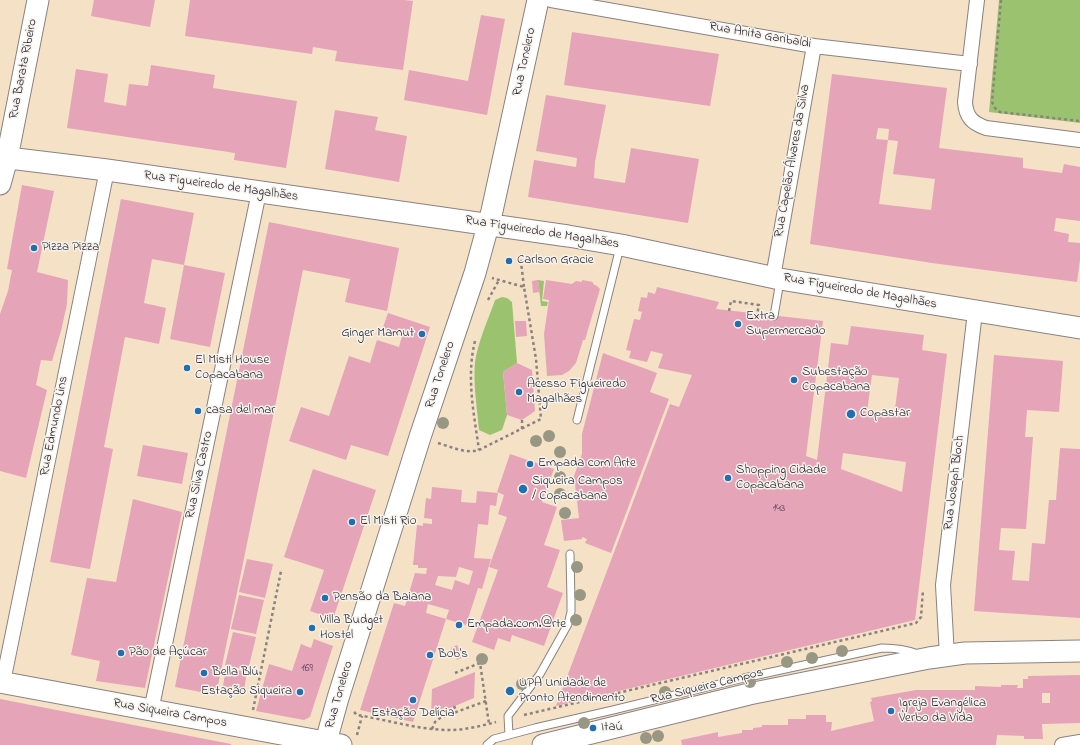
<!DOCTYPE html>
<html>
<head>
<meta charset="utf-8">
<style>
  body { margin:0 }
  canvas { display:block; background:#f4e1c6 }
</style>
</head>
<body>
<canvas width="1080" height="745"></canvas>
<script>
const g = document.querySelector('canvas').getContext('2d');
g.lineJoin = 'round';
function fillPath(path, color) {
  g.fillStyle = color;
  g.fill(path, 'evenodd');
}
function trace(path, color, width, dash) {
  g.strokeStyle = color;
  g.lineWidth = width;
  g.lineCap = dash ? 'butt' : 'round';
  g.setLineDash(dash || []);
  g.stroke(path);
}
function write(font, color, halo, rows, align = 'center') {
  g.font = font + ' "Indie Flower",sans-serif';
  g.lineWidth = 3;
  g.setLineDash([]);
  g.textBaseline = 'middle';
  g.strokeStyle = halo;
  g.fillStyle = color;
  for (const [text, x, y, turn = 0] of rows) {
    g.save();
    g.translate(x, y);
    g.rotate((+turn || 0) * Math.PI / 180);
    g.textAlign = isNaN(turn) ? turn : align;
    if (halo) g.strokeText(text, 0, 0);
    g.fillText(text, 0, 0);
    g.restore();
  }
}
fillPath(new Path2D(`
  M999 0H1080V123L989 112Z
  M538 280 544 281 542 301 548 302 547 306H541Z
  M502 297 507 298 512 302 517 363 503 372 507 415 502 430 490 435 479 430C477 408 473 384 475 362 478 342 487 322 494 303L495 300Z`), '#9bc36f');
fillPath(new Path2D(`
  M94 0H155L150 27 91 16Z
  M190 0H404L413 1 403 70 335 61 337 51 313 47 312 54 185 36Z
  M481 15 505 19 487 115 404 100 409 70 468 81Z
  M572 32 719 54 710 106 564 85Z
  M151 65 215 75 213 88 297 101 286 168 234 160 235 153 67 128 76 69 108 74 104 102 126 106 129 84 148 86Z
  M832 74 947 88 939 148 1023 158V168L1062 173 1064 164 1080 167V221L1056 218 1054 231 1069 234 1068 242 1080 243V260L1077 282 932 263 810 244ZM878 128 889 129 888 140 898 141 893 174 935 179 931 210 879 204 888 140 876 139Z
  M546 95 606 105 595 162 594 178 625 183 631 148 699 159 688 223 528 197 534 160 576 167 577 158 536 151Z
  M335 110 378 117 375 130 407 136 399 182 325 169Z
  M22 185 54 191 37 272 68 280 67 304 61 331 52 361 41 360 36 385 47 390 26 478 0 471V314L8 291 12 270 7 269Z
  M121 199 194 213 184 265 152 259 144 303 166 308 159 344 125 337 104 447 113 449 90 569 50 562Z
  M269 222 399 248 387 311 345 302 350 279 303 270 216 695 175 687Z
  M184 265 225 273 210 347 170 339Z
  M538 280 540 292 533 293 532 281Z
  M546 280 572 284 576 281 582 282V280L593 282V284L597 286 600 289 585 340H583L576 363 569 371 562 375 547 376 544 334 549 300 543 299Z
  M657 287 719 302 716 309 823 321 806 456 817 460 831 343 848 345 851 326 924 335 922 350 947 354 915 620 556 706 670 404 679 407 692 375 658 368 663 354 651 351 647 362 629 358 631 351 626 350 634 319 640 320 642 312 638 311 641 297 647 298 648 292 655 294ZM872 375 899 378 894 416 867 412ZM843 453 906 462 902 492 841 469Z
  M388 313 430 327 388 456 351 445 346 460 289 441 301 407 329 416 349 356 370 363 377 340 399 347 402 336 382 330Z
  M515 321H526L527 336 516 337Z
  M603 353 657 373 650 392 669 399 611 553 585 543 587 539 582 537V539L564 541 561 520 579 518 574 476 582 454V434Z
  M994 355 1063 361 1059 412 1027 410 1025 437H1033L1026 529 1001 528 999 550 1015 551 1012 580 1029 581 1032 543 1045 544 1049 500H1056L1060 448 1080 449V618L974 611Z
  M517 363 532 370 535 411 522 420 507 415 503 372Z
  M143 445 188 453 182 484 137 476Z
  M510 454 554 469 542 502 557 507 544 545 560 550 547 587 563 593 544 646 512 635 510 642 498 638 494 650 472 642 498 570 489 567 507 517 498 514 504 495 497 492Z
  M313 469 376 490 333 619 310 611 324 570 284 557Z
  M432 487 462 490 461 502 476 503 477 491 498 493 496 506 490 505 488 525 478 524 474 558 491 559 482 589 478 588 466 625 446 619 449 610 428 604 426 613 446 619 413 722 360 710 394 603 405 606 415 573 426 574 427 568H418V565H413L417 525 423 526V523L432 524V519L424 518 426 498 431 499ZM459 567 473 571 469 585 455 580 452 590 435 585 438 576 456 577Z
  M133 499 182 512 145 688 96 681 100 661 71 655 87 578 116 582Z
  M247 559 273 564 265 598 239 592Z
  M239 595 264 600 256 634 231 629Z
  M233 632 256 637 248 670 225 665Z
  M314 639 333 646 310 717 304 720 256 711 269 664 292 671 301 644 311 648Z
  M457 645 463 657 457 660 451 648Z
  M226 668 247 672 244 690 223 686Z
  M475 672 474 698 431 716 432 689Z
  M1080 675V723L1042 724 1043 739H1024V736L997 735 996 745H682L681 740 718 732V737L742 733V730H753V728L762 727V725H788V719H806V715H826V722H832L831 731 874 721 870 702 872 701 871 698 916 690H975V686L1001 687V685H1018L1017 688H1023V679H1028V676ZM1042 693H1050V703H1042Z
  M0 699 231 744V745H0Z`), '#e6a4b9');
const lane = new Path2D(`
  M774 316 780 281
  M577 420 620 247
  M509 735 508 716 540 674 568 624 571 612V601L570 554
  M487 745 494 739 535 728 613 710 744 678 882 648C895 648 905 649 918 654`);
const street = new Path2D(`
  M551 0 814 46 970 64
  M977 0 965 102C966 117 972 123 986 128L1080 140
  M773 277 814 46
  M947 656 943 585 975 312
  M3 682 107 170
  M151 711 259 192
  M1062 745 1080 742`);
const secondary = new Path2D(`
  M0 157 107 170 568 236 621 245 780 279 1080 328
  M0 184 7 158 38 0
  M0 682 341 745
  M325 745 338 698 420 437 475 273 492 211 538 0
  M543 745 749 694 929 658 965 653 1080 651`);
trace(lane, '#8b8280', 9);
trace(street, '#8b8280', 16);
trace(secondary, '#8b8280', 23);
trace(new Path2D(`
  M1001 0 992 102 995 108 1000 112 1080 121
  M520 254 524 287
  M488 300 499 280
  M729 311 731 301 759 305 757 314
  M475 341C466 377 474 414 479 450
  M522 429V420
  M438 443C452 447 465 454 479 450L541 419 536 359 524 287 492 278
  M455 673 480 663 489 724
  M454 706 456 711
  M253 710 281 571
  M354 712 357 715C388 720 419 730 450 730 465 730 481 726 496 722
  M524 715 916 623 921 617 923 590
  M432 729 435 722 440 718 486 701
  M357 735 362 716`), '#8b8280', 2.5, [3, 3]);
trace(lane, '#fff', 7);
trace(street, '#fff', 14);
trace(secondary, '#fff', 21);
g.fillStyle = '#989783';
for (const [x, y] of [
  [443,423],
  [549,436],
  [536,441],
  [560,452],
  [560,477],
  [560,494],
  [565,513],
  [577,567],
  [580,595],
  [576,620],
  [842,651],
  [812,658],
  [482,659],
  [787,662],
  [750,682],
  [522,684],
  [665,692],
  [584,723],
  [658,736],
  [646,738]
]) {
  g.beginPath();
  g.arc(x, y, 6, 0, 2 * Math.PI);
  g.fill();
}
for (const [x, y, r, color] of [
  [34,248,4,"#1f6fb2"],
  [509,261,4,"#1f6fb2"],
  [738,324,4,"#1f6fb2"],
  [422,334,4,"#1f6fb2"],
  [187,368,4,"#1f6fb2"],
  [794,380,4,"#1f6fb2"],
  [519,392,4,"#1f6fb2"],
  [198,411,4,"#1f6fb2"],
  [851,414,5,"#1f6fb2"],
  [530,464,4,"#1f6fb2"],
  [728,478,4,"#1f6fb2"],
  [523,489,5,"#1f6fb2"],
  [352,522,4,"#1f6fb2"],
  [325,598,4,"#1f6fb2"],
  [459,625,4,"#1f6fb2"],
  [312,628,4,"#1f6fb2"],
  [121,653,4,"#1f6fb2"],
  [430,655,4,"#1f6fb2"],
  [204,673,4,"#1f6fb2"],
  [510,691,5,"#1f6fb2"],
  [300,692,4,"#1f6fb2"],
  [413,700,4,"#1f6fb2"],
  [891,711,4,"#1f6fb2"],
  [593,728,4,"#1f6fb2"]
]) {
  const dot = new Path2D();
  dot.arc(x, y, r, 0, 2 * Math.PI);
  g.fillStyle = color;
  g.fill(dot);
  trace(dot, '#f7f3e8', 1.5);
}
write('11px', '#53425a', null, [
  ["143",779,509],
  ["169",307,669]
]);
write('13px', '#22223b', '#f7f3e8', [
  ["Rua Anita Garibaldi",760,36,10],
  ["Rua Tonelero",525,62,-78],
  ["Rua Barata Ribeiro",24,69,-79],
  ["Rua Capelão Álvares da Silva",793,161,-80],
  ["Rua Figueiredo de Magalhães",221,187,8],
  ["Rua Figueiredo de Magalhães",542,233,9],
  ["Rua Figueiredo de Magalhães",860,292,10],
  ["Rua Tonelero",441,375,-72],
  ["Rua Edmundo Lins",55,426,-79],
  ["Rua Silva Castro",200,475,-78],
  ["Rua Joseph Bloch",955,483,-83],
  ["Rua Siqueira Campos",707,687,-14],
  ["Rua Tonelero",340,695,-74],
  ["Rua Siqueira Campos",170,714,10]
]);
write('13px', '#22223b', '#f7f3e8', [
  ["Pizza Pizza",42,248],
  ["Carlson Gracie",517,261],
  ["Extra",746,317],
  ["Supermercado",746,332],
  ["Ginger Mamut",414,334,"right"],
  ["El Misti House",195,361],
  ["Copacabana",195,376],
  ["Subestação",802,373],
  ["Copacabana",802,388],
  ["Acesso Figueiredo",527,385],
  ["Magalhães",527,400],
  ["casa del mar",206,411],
  ["Copastar",860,414],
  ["Empada com Arte",538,464],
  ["Shopping Cidade",736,471],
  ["Copacabana",736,486],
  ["Siqueira Campos",532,482],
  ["/ Copacabana",532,497],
  ["El Misti Rio",360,522],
  ["Pensão da Baiana",333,598],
  ["Villa Budget",320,621],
  ["Hostel",320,636],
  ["Empada.com.@rte",467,625],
  ["Pão de Açúcar",129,653],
  ["Bob's",438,655],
  ["Bella Blú",212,673],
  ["UPA Unidade de",519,684],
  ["Pronto Atendimento",519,699],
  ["Estação Siqueira",292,692,"right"],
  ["Igreja Evangélica",899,704],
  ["Verbo da Vida",899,719],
  ["Estação Delícia",413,714,"center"],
  ["Itaú",601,728]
], 'left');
</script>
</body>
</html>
